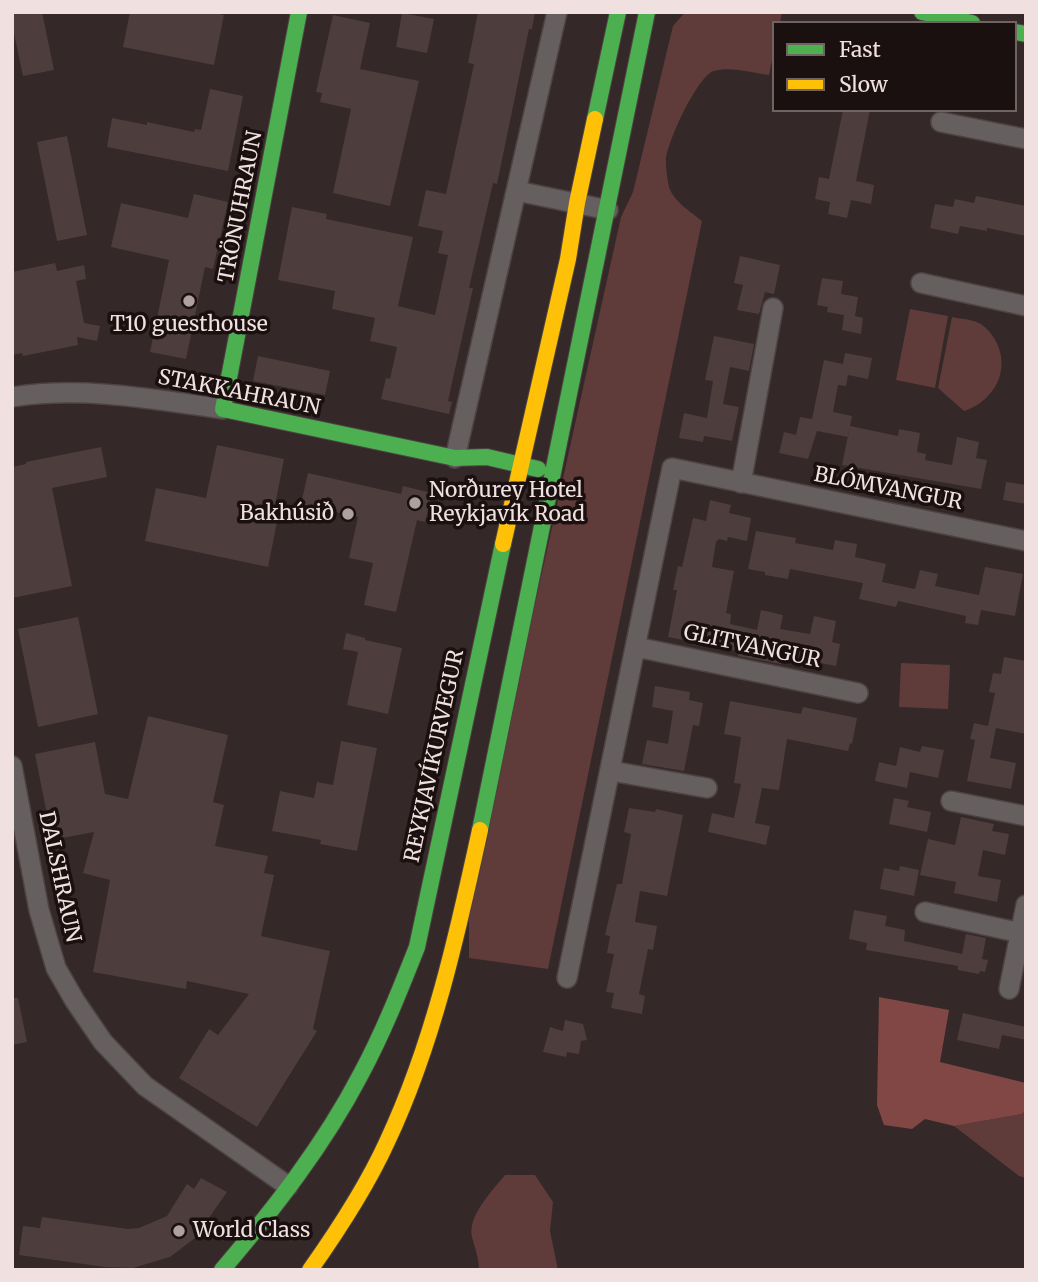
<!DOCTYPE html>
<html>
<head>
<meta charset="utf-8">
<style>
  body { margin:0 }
  #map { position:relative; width:1038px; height:1282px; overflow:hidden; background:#342828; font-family:Merriweather,serif }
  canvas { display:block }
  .frame { position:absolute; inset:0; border:14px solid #f0e0df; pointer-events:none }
  .legend { position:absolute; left:772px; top:21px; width:245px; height:91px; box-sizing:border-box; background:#1a100f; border:2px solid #706362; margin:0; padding:9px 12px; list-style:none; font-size:21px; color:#f0e0df }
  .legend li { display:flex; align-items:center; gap:14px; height:35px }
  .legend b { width:35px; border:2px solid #706362 }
</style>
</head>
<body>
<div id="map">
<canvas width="1038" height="1282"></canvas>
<div class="frame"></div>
<ul class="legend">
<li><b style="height:9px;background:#4caf50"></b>Fast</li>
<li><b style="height:9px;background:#ffc107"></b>Slow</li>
</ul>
</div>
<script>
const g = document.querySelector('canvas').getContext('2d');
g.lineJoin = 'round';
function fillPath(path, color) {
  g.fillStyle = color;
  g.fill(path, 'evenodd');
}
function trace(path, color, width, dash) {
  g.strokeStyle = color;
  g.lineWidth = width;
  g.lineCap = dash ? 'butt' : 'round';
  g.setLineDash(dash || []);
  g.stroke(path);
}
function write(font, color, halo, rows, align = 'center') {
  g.font = font + ' Merriweather,serif';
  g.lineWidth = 7;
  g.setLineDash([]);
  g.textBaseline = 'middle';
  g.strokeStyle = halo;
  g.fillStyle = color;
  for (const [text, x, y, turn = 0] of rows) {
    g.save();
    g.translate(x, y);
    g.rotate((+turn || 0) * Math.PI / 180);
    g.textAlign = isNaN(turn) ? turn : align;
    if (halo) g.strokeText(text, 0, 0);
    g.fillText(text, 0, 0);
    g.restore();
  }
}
fillPath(new Path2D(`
  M685 12H782L780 23H774V50L769 75C752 73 731 66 714 71 698 75 667 142 666 160 666 168 667 179 669 187 674 202 690 211 702 221L548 969 469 958V918L521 667 621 217 633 192 673 26Z
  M910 309 948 316 935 388 896 380Z
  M952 317C960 319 971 319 979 323 985 326 991 333 994 338 1013 368 994 402 964 411L938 388Z
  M901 663 950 665 948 709 899 707Z
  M1026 1110V1178L1019 1176 954 1126 1022 1114Z
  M505 1175H535L553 1202 550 1231 558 1270H479C479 1258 475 1249 472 1237 467 1216 493 1190 505 1175Z`), '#5f3b3a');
fillPath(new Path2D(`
  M879 997 949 1010 940 1062 1026 1083V1110L1022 1114 954 1126 925 1119 912 1129 884 1125 877 1105Z`), '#804745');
fillPath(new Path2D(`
  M12 12H42L54 70 23 76 12 24Z
  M130 12H212L224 15 214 65 123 47Z
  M478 12H535L532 29H529L497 184 493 183 469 288H473L448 401 452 402 449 414 381 399 386 378 390 379 397 347 370 341 375 318 332 309 335 291 278 280 292 207 327 214 326 219 413 237 398 306 435 315 448 255 438 253 443 231 418 226 426 190 446 194 474 64 468 63Z
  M402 13 434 19 427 53 396 47Z
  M333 15 370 23 360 69 419 81 390 206 333 193 351 109 320 102 322 93 316 92Z
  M210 89 243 96 228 171 107 147 112 118 147 125V122L194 132 195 129 201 130Z
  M843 110H870L856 181 874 185 871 204 851 200 847 218 828 214 830 202 815 199 819 177 829 179Z
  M67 136 87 235 57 241 37 142Z
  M194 194 228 202 213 269 205 267 186 359 150 352 169 260 111 247 121 203 188 218Z
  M976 196 1026 206V236L987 228V231L960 226 958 234 930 228 935 204 953 207 955 199 974 203Z
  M740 256 780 265 774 294 765 292 759 314 737 310 743 285 734 283Z
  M55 263 57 271 84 265 86 279 76 281 84 323 100 326 97 341 77 337 78 345 23 356 22 353 12 355V272Z
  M822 278 843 281 841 294 858 297 855 316 863 318 861 334 842 330 844 315 827 312 828 307 817 305Z
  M714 336 754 344 749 371 730 367 723 404 739 407 732 441 704 436 703 442 679 438 684 413 707 418 713 381 705 380Z
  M845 353 872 358 868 379 848 375 846 386 838 385 833 412 852 416 848 437 817 431 808 459 779 453 784 432 796 435 800 417 812 419 824 360 843 364Z
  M258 356 330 371 325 395 253 381Z
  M850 426 898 436 899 429 920 433 917 452 926 454 925 460 952 465 957 437 979 442 976 458 987 460 981 489 842 465Z
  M217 445 284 459 273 516 278 517 268 567 145 541 156 488 206 498Z
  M101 447 107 477 52 488 72 586 12 598V467L26 464V462Z
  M308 473 401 494 403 486 432 493 425 522 417 520 396 612 364 605 373 563 349 558 358 517 301 504Z
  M1006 482 1026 485V504L1003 500Z
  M710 500 731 505 729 513 751 518 747 541 728 537 727 541 719 539 716 542 712 567 734 571 726 613 731 614 730 624 757 630 761 610 783 615 780 629 810 634 814 616 836 621 832 642 840 644 836 666 783 656 781 664 738 656 739 651 668 637 677 590H673L678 566 682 567 693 518 706 521Z
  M756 531 796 538 795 543 833 550 835 540 857 544 855 557 886 564 882 582 915 589 920 570 938 574 935 586 979 595 985 567 1023 574 1015 616 981 610 978 625 965 623 966 616 898 601 896 607 859 599 863 583 790 569 788 579 765 575V572L748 569Z
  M78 617 98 714 38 727 18 629Z
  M346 633 365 638V640L402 648 388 714 347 705 358 652 343 649Z
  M1004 657 1026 661V734L996 728 990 758 1016 763 1011 789 967 781 975 740 970 739 974 723 988 726 995 693 989 692 993 673 1001 674Z
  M655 686 690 692 689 700 703 703 699 726 693 725 684 771 642 764 647 740 668 744 673 711 652 707Z
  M730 701 801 714 803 707 857 718 852 744 850 743 848 751 787 739 779 790 762 788 755 823 770 826 766 845 708 832 712 813 734 818 741 784 734 783 741 737 724 734Z
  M148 716 228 735 213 802 224 805 215 846 268 856 264 873 274 875 261 936 330 951 313 1029 317 1031 257 1127 179 1078 209 1029 218 1035 249 994 187 981 186 989 93 972 110 880 83 873 94 832 52 840 35 754 95 742 105 794 128 799Z
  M341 741 377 748 357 851 320 844 321 840 272 831 280 791 314 798 317 782 333 785Z
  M922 746 944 750 938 778 910 772 907 788 875 781 879 762 896 766 900 747 920 752Z
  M894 798 909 801 907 807 931 812 927 832 889 824Z
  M629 808 655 812 656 809 683 815 667 896 640 891 635 922 657 926 653 950 648 949 639 994 645 996 642 1014 611 1008 614 993 606 992 614 954 607 953 610 936 605 935 617 884H622L631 834 624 832Z
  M961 817 994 824 992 831 1009 834 1005 855 983 850 978 876 1001 880 997 902 954 893 956 882 920 875 928 839 955 845Z
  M900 866 919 870 914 896 880 889 884 868 899 871Z
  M854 910 887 916 885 926 905 930 904 941 962 954 966 934 986 938 982 959 988 960 985 972 980 971 979 974 958 970V966L866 950 867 943 849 939Z
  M12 998H18L27 1042 12 1045Z
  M963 1013 1026 1027V1040L1002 1035 999 1049 957 1040Z
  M565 1020 583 1024 587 1040 581 1041 579 1054 567 1052 566 1057 543 1052 550 1027 563 1031Z
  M201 1178 227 1192 195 1238 170 1257 133 1268 105 1267 19 1255 23 1226 40 1228 42 1217 128 1229 139 1228 167 1216 187 1184 194 1189Z`), '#4e3d3d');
const street = new Path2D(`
  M941 122 1026 139
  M517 191 608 210
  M921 283 1026 306
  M12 397C83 386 153 399 223 409
  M455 458 557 12
  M741 483 773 308
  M636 647 858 693
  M12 766 39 910 56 968 75 1001 103 1042 145 1086 288 1186
  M611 771 707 788
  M951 801 1026 816
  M925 912 1021 933
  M567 978 672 468 1026 541
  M1009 989 1026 905`);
const fast = new Path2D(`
  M299 12 223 409 455 458 487 457 538 469
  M922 12 972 23
  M1015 32 1026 34
  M595 119 618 12
  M480 830 647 12
  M222 1270C274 1209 324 1145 361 1074 383 1033 400 990 417 947L503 544`);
const slow = new Path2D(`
  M503 544 568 259 577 203 595 119
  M310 1270C339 1229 366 1188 387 1142 433 1044 457 936 480 830`);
trace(street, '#4d4342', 22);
trace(fast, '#4d4342', 18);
trace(slow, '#4d4342', 18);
trace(street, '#65605f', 19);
trace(fast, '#4caf50', 16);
trace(slow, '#ffc107', 16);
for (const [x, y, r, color] of [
  [189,301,7,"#aea09f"],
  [415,503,7,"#aea09f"],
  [348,514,7,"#aea09f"],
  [179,1231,7,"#aea09f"]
]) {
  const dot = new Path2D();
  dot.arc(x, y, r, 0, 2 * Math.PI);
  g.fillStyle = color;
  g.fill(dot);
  trace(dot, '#1a100f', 2.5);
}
write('21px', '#f0e0df', '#1a100f', [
  ["TRÖNUHRAUN",241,207,-79],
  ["STAKKAHRAUN",239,393,11],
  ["BLÓMVANGUR",888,489,11],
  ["GLITVANGUR",752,647,12],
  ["REYKJAVÍKURVEGUR",435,756,-78],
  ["DALSHRAUN",59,877,78]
]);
write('21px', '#f0e0df', '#1a100f', [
  ["T10 guesthouse",189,325,"center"],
  ["Norðurey Hotel",429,491],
  ["Reykjavík Road",429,515],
  ["Bakhúsið",334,514,"right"],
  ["World Class",193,1231]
], 'left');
</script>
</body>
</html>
